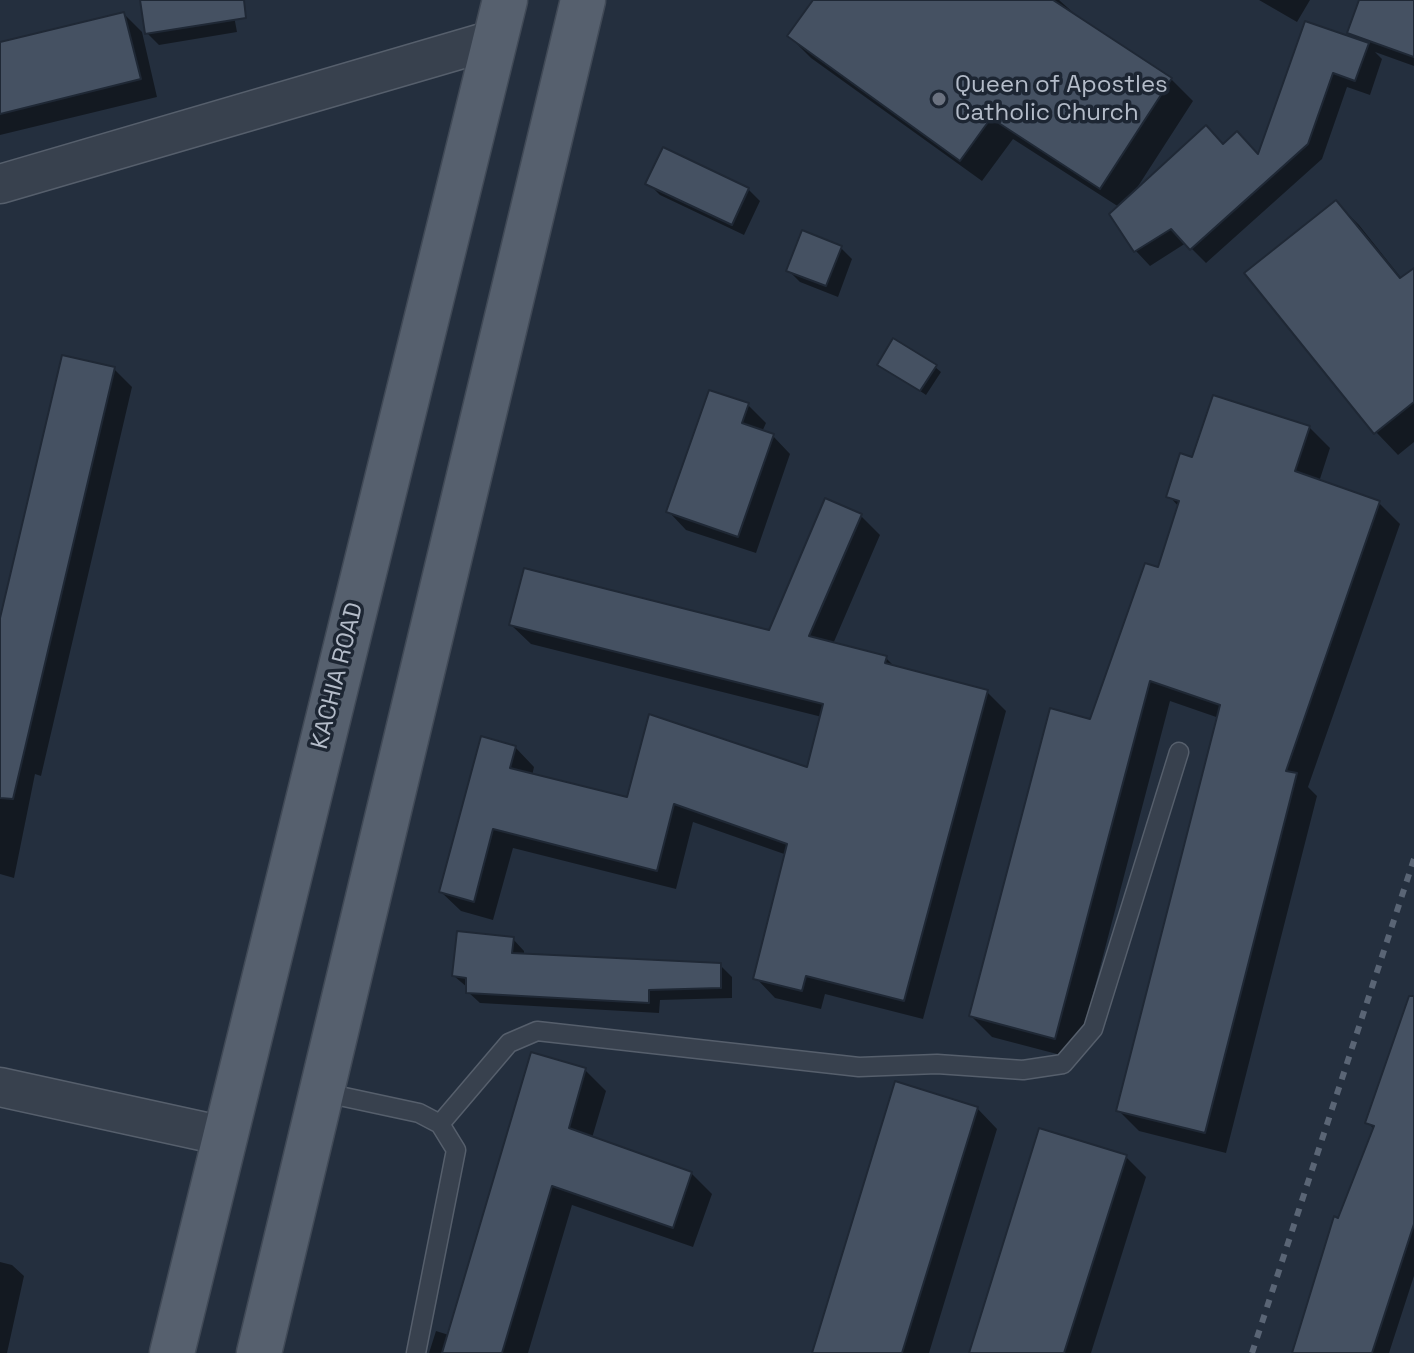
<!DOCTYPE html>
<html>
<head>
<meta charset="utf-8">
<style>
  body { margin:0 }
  canvas { display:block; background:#242f3e }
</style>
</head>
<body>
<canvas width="1414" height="1353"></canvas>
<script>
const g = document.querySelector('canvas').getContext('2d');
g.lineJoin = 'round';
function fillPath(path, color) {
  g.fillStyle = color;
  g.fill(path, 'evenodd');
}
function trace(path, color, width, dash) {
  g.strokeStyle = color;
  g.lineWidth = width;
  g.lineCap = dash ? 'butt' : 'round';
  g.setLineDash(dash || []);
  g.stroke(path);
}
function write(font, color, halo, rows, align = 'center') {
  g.font = font + ' "Space Grotesk",sans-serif';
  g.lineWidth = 7;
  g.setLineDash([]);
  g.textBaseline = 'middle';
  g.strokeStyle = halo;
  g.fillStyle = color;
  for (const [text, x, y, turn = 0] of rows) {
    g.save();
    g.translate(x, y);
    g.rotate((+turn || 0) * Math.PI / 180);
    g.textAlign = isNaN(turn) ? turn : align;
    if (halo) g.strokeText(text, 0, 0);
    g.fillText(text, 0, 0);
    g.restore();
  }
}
fillPath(new Path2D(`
  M142 0H231L237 32 159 45 147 33Z
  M816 0H1059L1086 24 1171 79 1193 101 1135 191 1223 146 1260 157 1358 41 1349 32 1361 0H1414V66L1375 52 1382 59 1370 95 1347 87 1322 159 1206 263 1186 243 1150 266 1136 251 1111 214 1119 207 1013 139 982 181 811 58 789 36Z
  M1259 0H1310L1297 22Z
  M124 14 142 32 157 97 0 135V44Z
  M648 183 748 189 760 201 744 235 660 195Z
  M1336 202 1359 225 1402 279 1414 271V442L1398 455 1376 432Z
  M841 248 852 259 838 297 800 282 788 270Z
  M880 364 935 367 941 372 926 395Z
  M114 369 132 387 41 776 35 774 14 878 0 874V627Z
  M748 405 766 423 762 432 773 436 790 454 756 553 686 530 669 512Z
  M1309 427 1330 448 1319 482 1379 503 1400 524 1308 787 1317 796 1226 1153 1139 1131 1118 1110 1219 718 1170 701 1076 1059 992 1037 971 1016 1092 721 1159 570 1179 507 1169 496 1194 459Z
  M861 516 880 535 833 644 886 658 896 668 987 692 1006 711 923 1019 825 994 821 1009 775 998 756 978 787 855 693 822 676 889 513 848 493 920 461 911 441 892 515 747 534 767 532 776 628 800 808 770 822 717 531 644 511 625 770 632Z
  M513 939 524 951V955L720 965 732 977V998L660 1000 659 1013 480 1003 468 992V988L454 976Z
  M532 1054 585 1070 606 1091 592 1138 691 1173 712 1194 693 1247 572 1205 528 1353H429L436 1331 449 1335Z
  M1414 1073V1276L1389 1353H1293L1339 1220 1375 1130 1367 1122Z
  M977 1108 997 1129 929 1353H814Z
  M1125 1156 1146 1177 1091 1353H971Z
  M0 1262 12 1265 24 1276 7 1353H0Z`), '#0007');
const building = new Path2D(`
  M140 0H244L246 18 145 34Z
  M813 0H1053L1172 78 1100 189 991 118 960 161 787 36Z
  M1359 0H1414V57L1347 33Z
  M124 12 141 79 0 114V42Z
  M1305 21 1369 43 1355 81 1333 73 1308 144 1190 250 1171 229 1134 252 1109 214 1206 125 1223 144 1237 131 1258 154Z
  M663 147 749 188 732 225 645 184Z
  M1336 200 1400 278 1414 268V402L1374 434 1244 273Z
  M802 230 842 246 826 286 786 271Z
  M893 338 937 365 920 391 877 365Z
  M62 355 115 367 13 799 0 798V618Z
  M709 390 749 403 742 423 774 434 738 537 666 512Z
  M1213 395 1310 426 1295 471 1380 501 1286 771 1297 773 1205 1133 1116 1111 1220 705 1150 681 1055 1039 969 1016 1050 708 1090 719 1145 563 1158 567 1179 501 1166 497 1180 453 1192 457Z
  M825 498 862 514 809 636 887 656 885 663 988 690 904 1001 806 976 802 991 753 979 787 844 674 804 657 871 493 829 474 902 439 892 481 736 516 746 510 768 627 797 649 714 807 767 823 704 509 625 524 568 769 630Z
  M457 931 514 937 512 953 721 963V988L649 990V1003L466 993V978L452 976Z
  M1409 996H1414V1224L1372 1353H1292L1334 1216 1338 1218 1374 1126 1365 1123Z
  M531 1052 586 1068 569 1128 692 1172 673 1228 552 1186 502 1353H442Z
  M895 1081 978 1107 902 1353H812Z
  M1039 1128 1127 1155 1064 1353H969Z`);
fillPath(building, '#455162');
trace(building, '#1f2835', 2);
const lane = new Path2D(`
  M321 1092 419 1113 440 1124 456 1150 416 1353
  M440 1124 509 1043 537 1031 859 1067 937 1064 1023 1070 1063 1064 1093 1029 1179 752`);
const street = new Path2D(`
  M0 184 496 39
  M0 1087 224 1136`);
const primary = new Path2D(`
  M172 1353 505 0
  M259 1353 583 0`);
trace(lane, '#565f6c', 21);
trace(street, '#565f6c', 41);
trace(primary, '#414a57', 47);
trace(lane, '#38414e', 18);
trace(street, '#38414e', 38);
trace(primary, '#56606e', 44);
trace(new Path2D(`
  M1252 1353 1414 859`), '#5a6575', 6, [8, 8]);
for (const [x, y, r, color] of [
  [939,99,8,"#6b7280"]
]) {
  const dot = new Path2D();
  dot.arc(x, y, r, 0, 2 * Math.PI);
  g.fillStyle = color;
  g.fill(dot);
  trace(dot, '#1d2633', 3);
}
write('24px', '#b4bcc9', '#1d2633', [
  ["Queen of Apostles",955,85],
  ["Catholic Church",955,113]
], 'left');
write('24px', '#b4bcc9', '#1d2633', [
  ["KACHIA ROAD",338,676,-76]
]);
</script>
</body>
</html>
